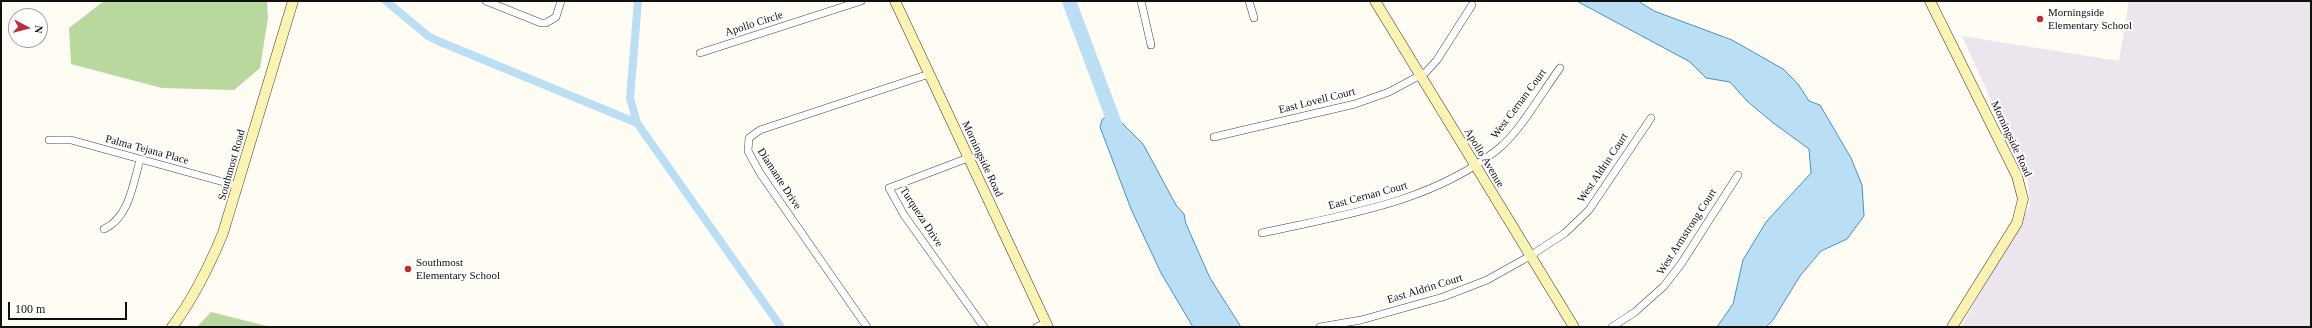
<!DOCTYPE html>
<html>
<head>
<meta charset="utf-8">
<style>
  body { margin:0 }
  #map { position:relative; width:2312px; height:328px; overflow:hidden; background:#fefcf3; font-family:"Times New Roman",serif }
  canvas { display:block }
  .frame { position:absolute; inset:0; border:2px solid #101010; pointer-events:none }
  .north { position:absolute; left:8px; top:8px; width:40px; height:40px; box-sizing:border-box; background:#fff; border:1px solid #9f9f9f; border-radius:50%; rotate:97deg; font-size:11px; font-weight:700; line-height:16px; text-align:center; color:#101010 }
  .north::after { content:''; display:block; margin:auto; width:14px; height:18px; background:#ba2e35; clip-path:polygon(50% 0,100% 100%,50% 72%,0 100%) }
  .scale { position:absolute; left:8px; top:302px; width:119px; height:18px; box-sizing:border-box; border:2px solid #101010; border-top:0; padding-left:5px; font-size:12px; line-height:14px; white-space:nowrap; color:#101010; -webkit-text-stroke:3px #fff; paint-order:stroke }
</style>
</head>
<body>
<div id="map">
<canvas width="2312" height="328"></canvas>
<div class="frame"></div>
<div class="north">N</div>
<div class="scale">100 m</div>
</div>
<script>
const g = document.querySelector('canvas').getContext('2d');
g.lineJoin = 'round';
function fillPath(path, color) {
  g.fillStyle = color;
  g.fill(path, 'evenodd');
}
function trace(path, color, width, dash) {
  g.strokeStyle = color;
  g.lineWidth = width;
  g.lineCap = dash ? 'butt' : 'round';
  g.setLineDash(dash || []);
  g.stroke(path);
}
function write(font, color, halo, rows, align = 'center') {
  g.font = font + ' "Times New Roman",serif';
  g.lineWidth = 4;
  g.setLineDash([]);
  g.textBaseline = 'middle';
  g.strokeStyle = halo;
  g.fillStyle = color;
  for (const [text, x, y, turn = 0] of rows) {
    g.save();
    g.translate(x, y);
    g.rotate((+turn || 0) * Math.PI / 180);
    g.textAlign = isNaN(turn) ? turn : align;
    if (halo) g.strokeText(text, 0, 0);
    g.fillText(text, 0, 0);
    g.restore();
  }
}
fillPath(new Path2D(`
  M2129 1H2311V327H1961L2030 205 2028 182 1962 36 2119 61Z`), '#ede5ed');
fillPath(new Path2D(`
  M104 1H267L268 18 260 68 234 90 162 88 71 64 69 28Z
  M211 312 271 327H197Z`), '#b8d89d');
const water = new Path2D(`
  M1577 1H1638L1654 11 1732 40 1783 69 1798 84 1809 101 1820 105 1851 158 1862 185 1864 216 1847 239 1821 251 1800 276 1773 320 1766 327H1717L1733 304 1743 260 1766 222 1811 173 1809 149 1772 122 1747 101 1730 82 1706 78 1690 62Z
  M1112 113 1143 144 1176 205 1184 214 1186 224 1210 278 1241 327H1193L1161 273 1131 209 1100 127 1102 120Z`);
fillPath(water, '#badef3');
trace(water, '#4493c7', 1);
trace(new Path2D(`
  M386 1 428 36 438 41 637 123
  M638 1 630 98 637 123 781 327`), '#badef3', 8);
trace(new Path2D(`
  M1069 1 1118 132`), '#badef3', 14);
const street = new Path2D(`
  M486 1 541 23H546L556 17 561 1
  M1141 1 1151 45
  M1249 1 1254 18
  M700 53 861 1
  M1214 137 1355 104 1389 92 1426 72 1437 60 1472 5
  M49 140H71L238 186
  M968 158 889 188 904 215 984 327
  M104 229C129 218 133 184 140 160
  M1262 233C1343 215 1430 203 1497 150 1520 132 1542 92 1560 68
  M867 327 760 173 748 151 749 138 760 130 929 74
  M1037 327 1046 323
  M1320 327 1361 320 1443 297 1487 280 1530 256 1565 233 1589 210 1651 118
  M1612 327 1635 312 1664 286 1681 264 1738 175`);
const secondary = new Path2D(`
  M895 1 1048 327
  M1375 1 1574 327
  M1930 1 2017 176 2023 199 2017 223 1952 327
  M172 327C194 298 209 267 223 233L293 1`);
trace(street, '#434343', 8);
trace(secondary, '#323232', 11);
trace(street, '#fff', 7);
trace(secondary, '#fbf3b2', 10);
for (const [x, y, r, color] of [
  [2040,19,4,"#ba2e35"],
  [408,269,4,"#ba2e35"]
]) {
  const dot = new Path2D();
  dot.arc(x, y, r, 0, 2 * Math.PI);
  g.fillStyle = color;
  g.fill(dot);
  trace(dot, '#fff', 1.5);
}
write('11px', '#101010', '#fff', [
  ["Morningside",2048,13],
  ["Elementary School",2048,26],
  ["Southmost",416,263],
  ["Elementary School",416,276]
], 'left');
write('11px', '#101010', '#fff', [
  ["Apollo Circle",754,24,-18],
  ["East Lovell Court",1317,101,-14],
  ["West Cernan Court",1519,104,-53],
  ["Morningside Road",2011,139,65],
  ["Palma Tejana Place",147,150,15],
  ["Apollo Avenue",1484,158,59],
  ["Morningside Road",982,159,65],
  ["Southmost Road",232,165,-74],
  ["West Aldrin Court",1603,168,-56],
  ["Diamante Drive",779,179,57],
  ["East Cernan Court",1368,196,-15],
  ["Turqueza Drive",921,217,57],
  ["West Armstrong Court",1687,232,-57],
  ["East Aldrin Court",1425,289,-17]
]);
</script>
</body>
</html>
